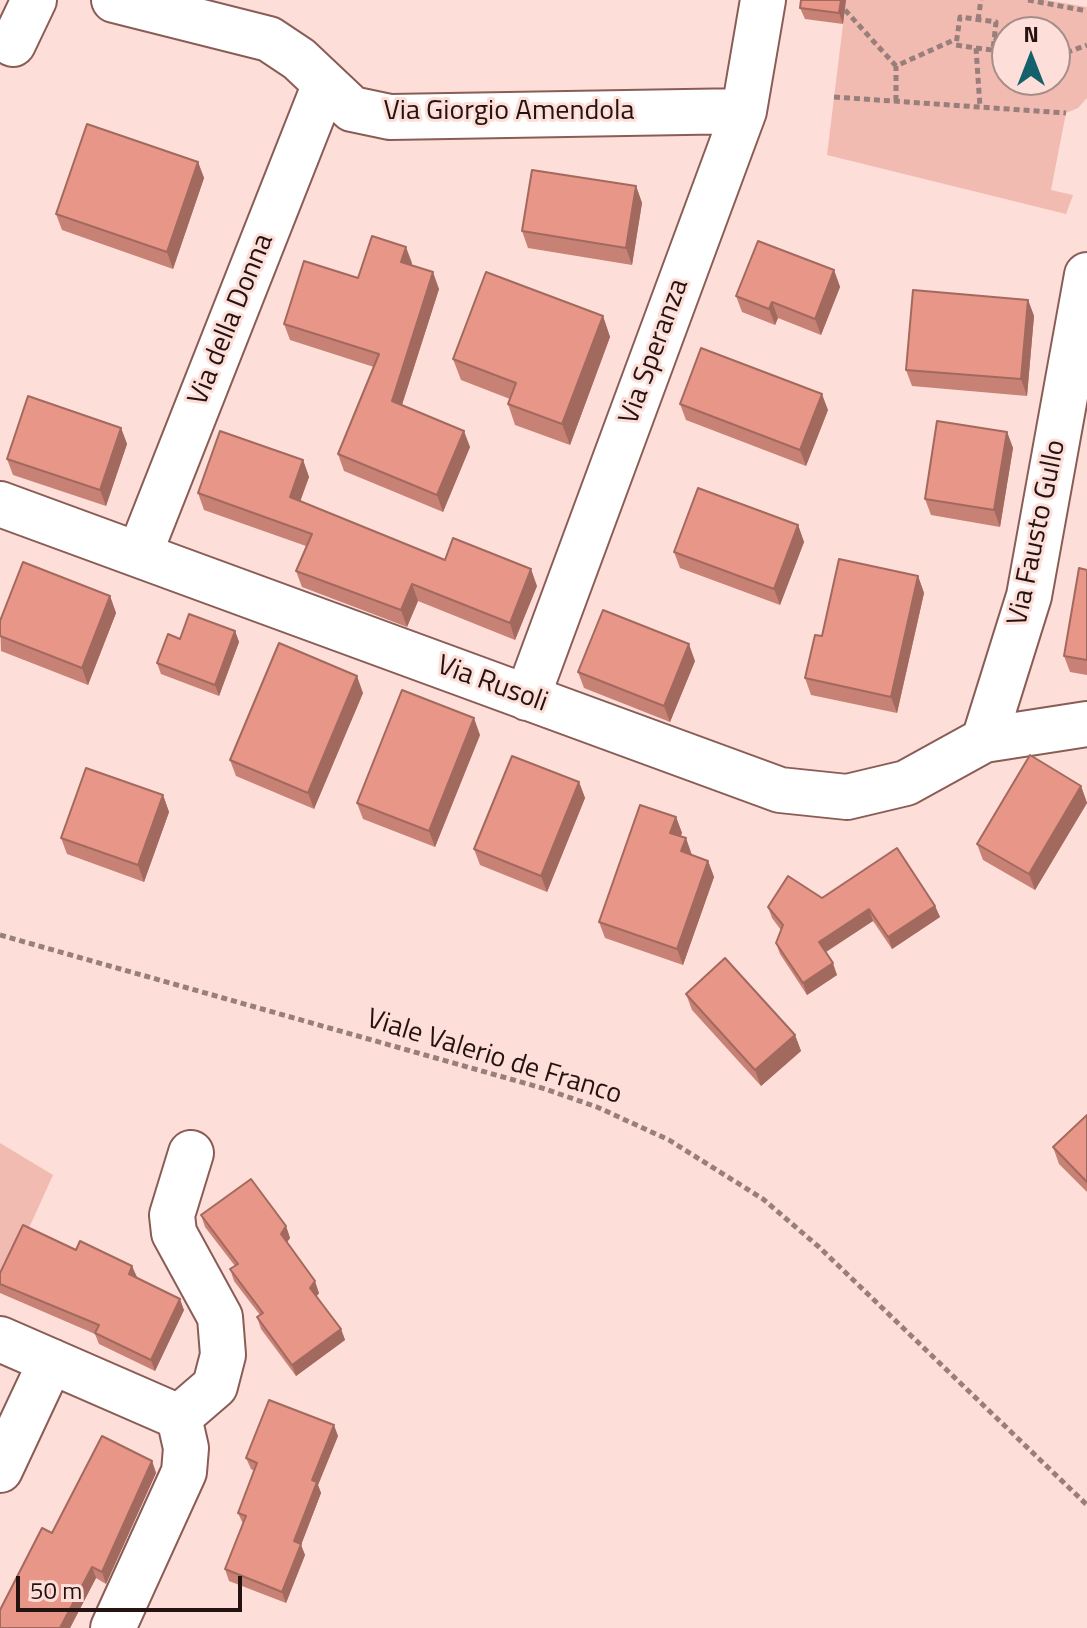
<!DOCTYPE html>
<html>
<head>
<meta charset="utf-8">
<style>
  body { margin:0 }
  #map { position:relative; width:1087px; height:1628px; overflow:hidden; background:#fdded8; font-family:"Titillium Web",sans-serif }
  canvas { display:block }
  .north { position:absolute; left:991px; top:16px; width:80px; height:80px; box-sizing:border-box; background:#fdded8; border:2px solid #a78d88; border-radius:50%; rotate:0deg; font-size:22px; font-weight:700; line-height:32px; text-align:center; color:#251311 }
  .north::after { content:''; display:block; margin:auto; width:28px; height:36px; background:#14616c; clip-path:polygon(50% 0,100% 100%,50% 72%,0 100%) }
  .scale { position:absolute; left:16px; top:1576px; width:226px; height:36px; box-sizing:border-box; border:4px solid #251311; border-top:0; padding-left:10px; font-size:24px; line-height:28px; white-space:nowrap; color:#251311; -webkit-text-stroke:6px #fdded8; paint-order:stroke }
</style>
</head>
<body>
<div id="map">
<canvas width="1087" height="1628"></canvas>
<div class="north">N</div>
<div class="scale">50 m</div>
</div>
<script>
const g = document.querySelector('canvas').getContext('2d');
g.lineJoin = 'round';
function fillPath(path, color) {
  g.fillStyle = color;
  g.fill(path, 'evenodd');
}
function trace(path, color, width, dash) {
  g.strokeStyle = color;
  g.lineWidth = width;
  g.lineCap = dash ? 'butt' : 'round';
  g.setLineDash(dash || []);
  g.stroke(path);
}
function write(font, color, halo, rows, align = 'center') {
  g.font = font + ' "Titillium Web",sans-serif';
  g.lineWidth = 6;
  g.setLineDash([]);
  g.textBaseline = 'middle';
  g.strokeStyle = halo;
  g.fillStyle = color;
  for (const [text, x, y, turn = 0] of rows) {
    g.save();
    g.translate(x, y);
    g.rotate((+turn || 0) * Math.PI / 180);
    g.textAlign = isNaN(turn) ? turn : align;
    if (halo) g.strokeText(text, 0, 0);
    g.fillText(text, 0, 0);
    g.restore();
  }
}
fillPath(new Path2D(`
  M846 0H1046L1087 7V98L1078 108 1066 113 1051 190 1073 195 1066 214 827 155ZM1007 32H1055V80H1007Z
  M0 1143 53 1175 0 1292Z`), '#f2bbb1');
const minor = new Path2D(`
  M114 0 269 39 299 59 352 109 390 117 744 111
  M13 44 34 0
  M0 504 780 790 847 797 906 783 984 740 1087 724
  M139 555 324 86
  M527 698 744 111 763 0
  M984 740 1029 596 1087 275
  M0 1339 179 1417
  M179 1417 215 1386 223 1355 220 1317 174 1233 172 1215 191 1153
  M0 1470 51 1361
  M113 1628 184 1472 186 1448 179 1417`);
trace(minor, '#895d56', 48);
trace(new Path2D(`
  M1028 0 1087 11
  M845 10 896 66
  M978 20 981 0
  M994 38 1007 43
  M1055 47V62
  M976 48 993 50 996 22 960 17 956 45 976 48 980 107
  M1057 56 1087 45
  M834 97 1066 113
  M896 101V66L956 39
  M0 935 542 1088 597 1107 669 1140 763 1199 819 1247 1087 1505`), '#987f7b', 5, [6, 4]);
trace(minor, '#fff', 44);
fillPath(new Path2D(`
  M801 0H846L843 24 805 19 800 8Z
  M198 162 204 178 173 269 62 230 56 214Z
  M636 186 642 203 632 265 528 248 522 231Z
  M412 263 411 265 439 289 402 405 470 447 443 512 344 471 338 454 374 367 290 340 284 324 358 278Z
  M834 270 840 287 821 335 778 318 775 325 742 312 736 296Z
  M1028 300 1034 316 1027 396 912 386 906 370Z
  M603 316 610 337 570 445 515 425 508 404 510 399 461 380 453 359Z
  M680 404 828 410 806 466 686 420Z
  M121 428 127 444 106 506 13 475 7 459Z
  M1007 432 1013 448 1000 527 931 515 925 499Z
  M303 460 309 477 300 501 445 560 537 586 515 640 418 601 407 627 302 587 296 571 306 546 204 510 198 493Z
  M798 525 804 542 780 605 680 568 674 552Z
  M1087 570V675L1070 672 1064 656Z
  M918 576 924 593 897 713 811 695 805 678 822 636Z
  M110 596 116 613 88 685 1 651 0 621Z
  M235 631 239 642 219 696 161 674 157 663 180 639Z
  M695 661 670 722 584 688 578 672Z
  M363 693 314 809 236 776 230 760Z
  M480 735 435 847 363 819 357 803Z
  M579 782 585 798 547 892 480 865 474 849Z
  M1081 786 1087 803 1035 890 983 860 977 844Z
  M163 795 169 812 144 882 67 854 61 838Z
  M676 817 682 833 680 836 692 855 708 861 714 877 683 965 605 938 599 922Z
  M822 898 935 906 940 917 892 949 873 921 825 952 837 975 807 995 780 954 776 943 781 930 772 918 768 907Z
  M686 994 795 1035 801 1051 761 1086 692 1010Z
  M1087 1115V1192L1059 1164 1053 1147Z
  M201 1215 286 1226 290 1238 287 1242 319 1293 316 1296 341 1329 345 1340 296 1376 261 1329 257 1317 260 1315 234 1281 230 1269 235 1266 205 1227Z
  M76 1250 132 1266 136 1278 184 1310 155 1371 99 1344 95 1334 0 1293V1273Z
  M338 1436 318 1485 321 1493 301 1545 305 1555 286 1603 229 1581 225 1569 243 1524 238 1513 254 1471 251 1469 246 1458Z
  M152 1461 156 1473 106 1584 96 1578 70 1628H0L52 1533Z`), '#c88175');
fillPath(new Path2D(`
  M841 0H846L843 24 839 13Z
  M198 162 204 178 173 269 167 252Z
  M636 186 642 203 632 265 626 248Z
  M406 247 412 263 407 278 401 262Z
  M834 270 840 287 821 335 815 319Z
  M433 272 439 289 398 417 392 401Z
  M1028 300 1034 316 1027 396 1021 379Z
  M772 302 778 318 775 325 769 309Z
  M603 316 610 337 570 445 562 424Z
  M822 394 828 410 806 466 800 450Z
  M121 428 127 444 106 506 100 490Z
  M464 431 470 447 443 512 437 495Z
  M1007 432 1013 448 1000 527 994 510Z
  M303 460 309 477 296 513 290 497Z
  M798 525 804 542 780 605 774 589Z
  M531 569 537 586 515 640 510 623Z
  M918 576 924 593 897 713 891 697Z
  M412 584 418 601 407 627 401 610Z
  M110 596 116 613 88 685 82 668Z
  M235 631 239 642 219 696 215 685Z
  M689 644 695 661 670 722 664 706Z
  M357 676 363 693 314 809 308 793Z
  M474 718 480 735 435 847 429 831Z
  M579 782 585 798 547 892 541 876Z
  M1081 786 1087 803 1035 890 1029 874Z
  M163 795 169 812 144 882 138 865Z
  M676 817 682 833 676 849 670 833Z
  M686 838 692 855 681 851Z
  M708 861 714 877 683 965 677 949Z
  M935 906 940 917 892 949 888 937Z
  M869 909 873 921 823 954 819 942Z
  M833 963 837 975 807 995 803 983Z
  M795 1035 801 1051 761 1086 755 1070Z
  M286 1226 290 1238 285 1245 281 1234Z
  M132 1266 137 1277 133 1286 129 1274Z
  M315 1281 319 1293 314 1300 310 1288Z
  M180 1299 184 1310 155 1371 151 1360Z
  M341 1329 345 1340 296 1376 292 1365Z
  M334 1425 338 1436 318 1485 321 1493 301 1545 305 1555 286 1603 282 1592 294 1541 312 1480Z
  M152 1461 156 1473 106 1584 102 1572Z
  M92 1567 96 1578 70 1628H60Z`), '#a2695f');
const building = new Path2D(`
  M801 0H841L839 13 800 8Z
  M87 124 198 162 167 252 56 214Z
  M532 170 636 186 626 248 522 231Z
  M372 236 406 247 401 262 433 272 392 401 464 431 437 495 338 454 379 354 284 324 304 261 358 278Z
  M758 241 834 270 815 319 772 302 769 309 736 296Z
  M486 272 603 316 562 424 508 404 516 383 453 359Z
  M913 290 1028 300 1021 379 906 370Z
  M701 348 822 394 800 450 680 404Z
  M28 396 121 428 100 490 7 459Z
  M937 421 1007 432 994 510 925 499Z
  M220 431 303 460 290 497 445 560 453 538 531 569 510 623 412 584 401 610 296 571 312 534 198 493Z
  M698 488 798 525 774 589 674 552Z
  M839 559 918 576 891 697 805 678 815 635 822 636Z
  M23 562 110 596 82 668 0 636V621Z
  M1079 568 1087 570V660L1064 656Z
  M603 610 689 644 664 706 578 672Z
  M189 614 235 631 215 685 157 663 168 634 180 639Z
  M279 643 357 676 308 793 230 760Z
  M402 690 474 718 429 831 357 803Z
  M1030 755 1081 786 1029 874 977 844Z
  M512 756 579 782 541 876 474 849Z
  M86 768 163 795 138 865 61 838Z
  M640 805 676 817 670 833 686 838 681 851 708 861 677 949 599 922Z
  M897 848 935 906 888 937 869 909 819 942 833 963 803 983 776 943 783 925 768 907 788 876 822 898Z
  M725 958 795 1035 755 1070 686 994Z
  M1087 1115V1182L1053 1147Z
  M251 1179 286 1226 281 1234 315 1281 310 1288 341 1329 292 1365 257 1317 263 1313 230 1269 238 1264 201 1215Z
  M23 1225 76 1250 80 1241 132 1266 129 1274 180 1299 151 1360 95 1333 99 1325 0 1284V1273Z
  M269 1400 334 1425 312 1480 317 1482 294 1541 301 1544 282 1592 225 1569 246 1516 238 1513 257 1463 246 1458Z
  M102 1436 152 1461 102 1572 92 1567 60 1628H0V1610L42 1528 52 1533Z`);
fillPath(building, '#e89688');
trace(building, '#a2695f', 2);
write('28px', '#251311', '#fdded8', [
  ["Via Giorgio Amendola",509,112],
  ["Via della Donna",232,320,-68],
  ["Via Speranza",655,352,-70],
  ["Via Fausto Gullo",1038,533,-78],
  ["Via Rusoli",492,685,20],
  ["Viale Valerio de Franco",494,1058,17]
]);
</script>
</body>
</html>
